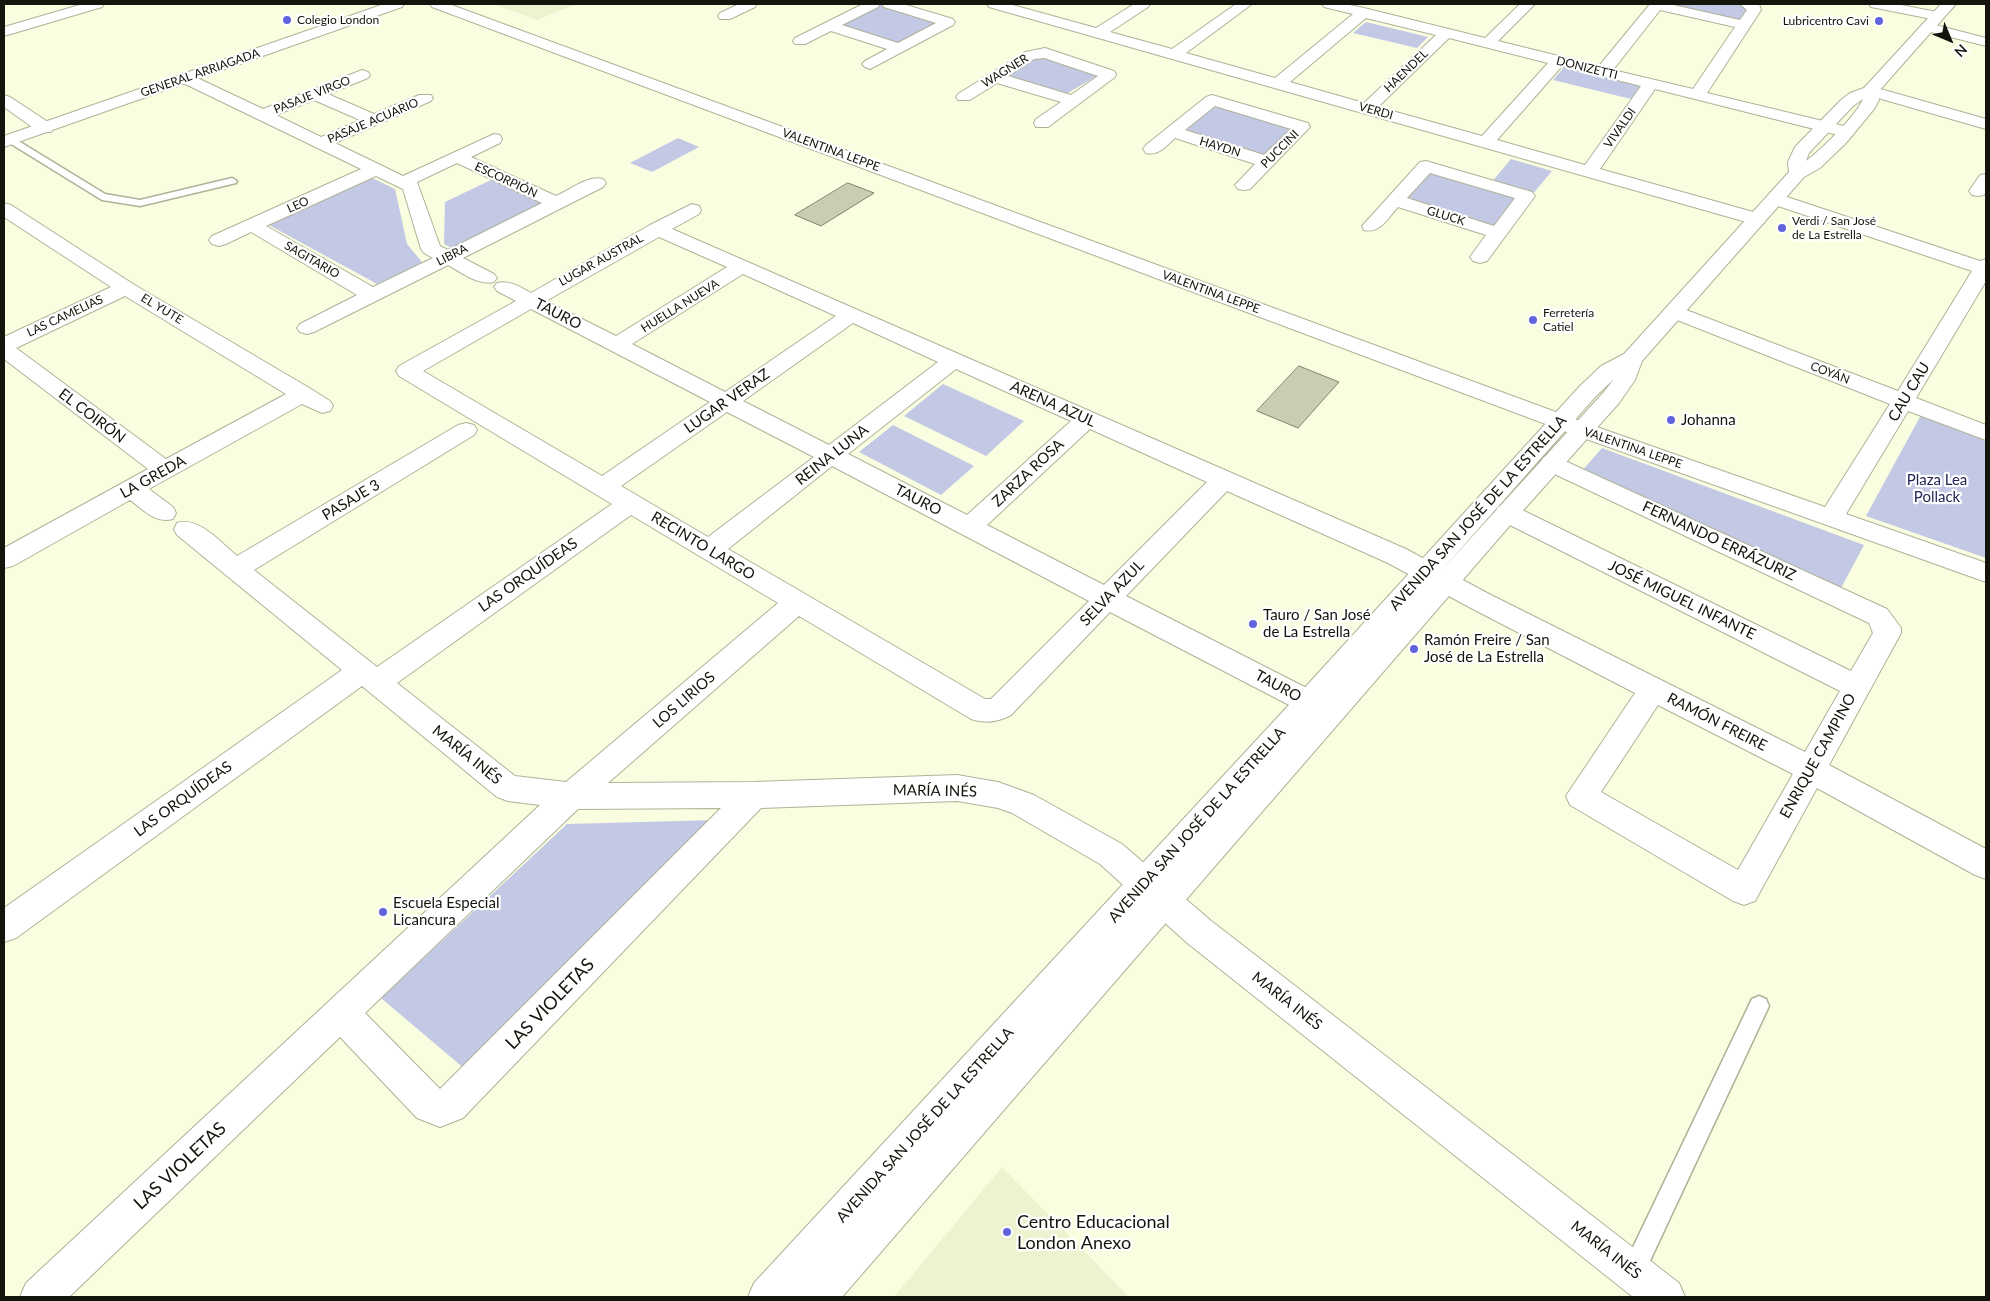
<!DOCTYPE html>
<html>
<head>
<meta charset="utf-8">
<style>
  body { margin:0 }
  #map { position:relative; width:1990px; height:1301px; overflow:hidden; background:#f9fee1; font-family:Lato,sans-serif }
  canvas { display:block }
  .frame { position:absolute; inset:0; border:5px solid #13140b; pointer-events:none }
  .north { position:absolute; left:1925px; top:15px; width:50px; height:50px; -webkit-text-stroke:4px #fff; paint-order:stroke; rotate:135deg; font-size:14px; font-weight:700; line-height:20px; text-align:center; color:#13140b }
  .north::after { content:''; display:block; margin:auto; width:18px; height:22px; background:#13140b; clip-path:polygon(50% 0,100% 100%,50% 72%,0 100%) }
</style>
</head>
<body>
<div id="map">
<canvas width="1990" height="1301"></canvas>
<div class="frame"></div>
<div class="north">N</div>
</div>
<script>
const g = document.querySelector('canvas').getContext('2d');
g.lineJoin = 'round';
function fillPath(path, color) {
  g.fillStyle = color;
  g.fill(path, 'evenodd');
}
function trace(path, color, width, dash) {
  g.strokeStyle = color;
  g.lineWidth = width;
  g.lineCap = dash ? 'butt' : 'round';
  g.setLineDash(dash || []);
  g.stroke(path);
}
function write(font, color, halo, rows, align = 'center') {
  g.font = font + ' Lato,sans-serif';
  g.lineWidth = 4.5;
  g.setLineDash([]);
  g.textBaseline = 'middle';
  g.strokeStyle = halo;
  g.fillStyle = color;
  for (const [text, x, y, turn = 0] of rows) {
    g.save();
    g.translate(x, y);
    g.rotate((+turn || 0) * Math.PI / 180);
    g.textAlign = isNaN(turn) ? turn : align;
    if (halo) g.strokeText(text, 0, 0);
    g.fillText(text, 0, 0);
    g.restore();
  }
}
fillPath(new Path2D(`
  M493 4H577L537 20Z
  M1002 1167 1129 1297H894Z`), '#edf3cf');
fillPath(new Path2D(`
  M880 4 938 23 899 44 839 24Z
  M1663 4H1764L1749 8 1742 21Z
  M1366 22 1428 37 1417 48 1353 33Z
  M1034 56H1042L1095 72 1097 76 1066 94 1007 75Z
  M1565 66 1641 85 1631 99 1553 80Z
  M1214 105 1294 128 1262 157 1181 131Z
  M678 138 699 147 652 172 630 163Z
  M1511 159 1552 171 1532 195 1491 183Z
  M1428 171 1516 197 1493 227 1402 199Z
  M370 177 395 189 407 244 422 262 379 285 267 224Z
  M491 180 543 204 455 250 444 244 445 202Z
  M943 384 1024 421 986 456 904 416Z
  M1921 415 1986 441V558L1866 516Z
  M893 425 974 466 941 495 859 452Z
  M1602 448 1864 545 1839 592 1581 472Z
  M715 820 466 1070 381 998 567 824Z`), '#c3c8e5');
const building = new Path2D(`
  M848 183 874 193 821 226 795 215Z
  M1299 366 1339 382 1298 428 1257 411Z`);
fillPath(building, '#c9ceb2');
trace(building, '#7f846a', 1);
const lane = new Path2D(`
  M12 137 105 194 140 200 232 178 237 181 236 183 140 206 102 200 8 142V138Z
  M1759 996 1766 999 1769 1006 1641 1280 1633 1284 1625 1280 1621 1272 1625 1264 1752 999Z`);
const street = new Path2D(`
  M83 4H104L102 7 4 36V27Z
  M430 4H449L1591 425 1825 507 1890 404 1667 316 1664 312 1667 308 1674 306 1681 308 1898 391 1972 271 1769 203 1766 199 1769 195 1775 194 1781 195 1980 261 1986 259V281L1916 398 1986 425V440L1908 411 1846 514 1986 563V582L1575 435 432 7Z
  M739 4H757L755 7 730 19H720L718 16 720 13Z
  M863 4H880L878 7 842 25 898 43 936 23 884 7 882 4H903L953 19 955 22 953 25 870 69 865 67 862 64 865 61 887 49 831 31 805 44H795L793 41 795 38Z
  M987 4H1009L1096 28 1134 4H1150L1148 7 1110 32 1172 49 1236 4H1252L1186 53 1275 78 1353 14 1324 7 1322 4H1345L1364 8 1485 38 1520 4H1535L1498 41 1599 66 1650 4H1669L1740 20 1747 10 1740 4H1759L1761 10 1707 93 1852 128 1854 132 1852 136 1846 137 1655 89 1600 169 1764 215 1766 219 1764 223 1757 225 989 7ZM1660 10 1735 27 1693 89 1613 70ZM1366 18 1436 35 1364 103 1290 82ZM1449 38 1548 63 1482 136 1378 107ZM1562 66 1641 86 1585 165 1497 140Z
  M1869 4H1896L1942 13 1944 16 1942 19 1937 20 1876 8 1871 7Z
  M1928 23 1986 38V46L1923 30 1921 27 1923 24Z
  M1045 48 1114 71 1116 74 1115 77 1048 127H1036L1034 123 1036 119 1061 102 997 83 970 100H958L956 97 958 94 1025 52ZM1044 58 1098 76 1071 95 1008 76 1034 59Z
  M362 70 368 72 370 75 368 78 328 94 374 114 419 95H431L433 98 431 101 335 143 403 176 494 134 500 135 502 139 500 143 471 157 556 196C570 190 588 175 603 179L606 183 603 187 463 258 494 274 497 278 494 282C478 286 461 272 448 265L314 332 307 334 300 332 297 328 300 324 357 295 251 232 226 244 219 246 212 244 209 240 212 236 361 169 179 81 177 78 179 75H191L263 109ZM314 100 360 120 321 137 276 115ZM457 163 542 203 448 250 440 246 417 182ZM376 176 403 189 421 249 424 253 433 258 373 287 266 226Z
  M1870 86 1986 119V129L1864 94 1862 91 1864 88Z
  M4 95 10 97 51 124 53 128 51 132H39L4 107Z
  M1212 95 1308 123 1310 127 1250 189 1244 190 1238 189 1235 185 1255 164 1175 138C1166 146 1159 156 1146 153L1143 149 1146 145 1206 97ZM1215 106 1291 129 1264 155 1185 130Z
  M1426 161 1532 192 1535 196 1487 261 1480 263 1473 261 1470 257 1486 235 1398 207C1388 218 1380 234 1364 230L1362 226 1420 162ZM1430 173 1515 198 1494 226 1407 198Z
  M1986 174V192L1984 195 1978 196 1972 195 1969 191 1980 175Z
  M4 203 11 205 133 284 311 389 330 401 333 406 330 411 322 413 302 404 149 489 173 507 176 513 173 519C155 524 144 510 130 500L13 566 4 568V548L148 469 4 359V337L111 287 4 217ZM125 296 286 394 166 459 16 348Z
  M692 204 699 206 701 210 699 214 672 229 1406 549 1487 593 1805 752 1840 691 1498 519 1495 513 1498 507 1507 504 1516 507 1851 671 1873 633 1869 623 1544 469 1540 463 1544 457 1552 455 1887 609 1901 628V633L1829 765 1986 849V879L1975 875 1817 788 1755 901 1744 905 1733 901 1570 805 1566 796 1635 693 1469 607 1388 563 1227 491 1126 596 1340 705 1344 713 1340 721 1330 725 1320 721 1110 612 1011 715C998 722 985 724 971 719L799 616 608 783 754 782 957 775 998 782 1034 795 1122 844 1210 920 1679 1283 1685 1297H1633L1186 942 1100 864 1012 813 998 808 957 801 761 808 463 1118 440 1127 417 1118 340 1037 69 1297H20L26 1283 540 805 508 801 497 797 362 686 16 938 4 942V908L342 670 177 535 174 529 177 523C199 516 221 543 237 556L458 425 466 423 474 425 477 430 474 435 254 570 377 667 612 504 399 376 396 371 399 366 516 301 497 291 494 287 497 283C510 280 520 287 531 293L650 225ZM659 237 727 267 616 336 546 301ZM743 274 836 316 725 392 632 344ZM531 309 710 402 602 476 423 371ZM853 323 938 362 829 445 743 401ZM956 369 1071 421 967 515 848 454ZM727 412 814 457 708 537 621 486ZM1090 429 1207 482 1104 585 987 525ZM832 466 1089 601 991 699H985L728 549ZM631 515 778 603 566 782 515 776 397 683ZM1658 705 1793 774 1738 870 1601 792ZM721 808 440 1089 365 1013 578 809Z`);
const secondary = new Path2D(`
  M384 4H404L402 7 4 147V136Z
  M1941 4H1956L1878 92 1879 100 1874 109 1846 143 1820 168 1804 177 1642 361 1635 380 1619 403 1519 515 842 1297H748L754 1283 1299 694 1580 386 1601 366 1624 354 1789 172 1788 162 1795 147 1841 100 1850 93 1864 88ZM1863 99C1856 116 1821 150 1806 161L1809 153 1853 106ZM1614 379 1603 393 1440 572 1596 396Z`);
trace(lane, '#aeb398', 3);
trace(street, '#aeb398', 2);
trace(secondary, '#aeb398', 2);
fillPath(lane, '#fff');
fillPath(street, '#fff');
fillPath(secondary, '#fff');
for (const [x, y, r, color] of [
  [287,20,5,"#6063dc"],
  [1879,21,5,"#6063dc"],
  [1782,228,5,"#6063dc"],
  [1533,320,5,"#6063dc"],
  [1671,420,5,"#6063dc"],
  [1253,624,5,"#6063dc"],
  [1414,649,5,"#6063dc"],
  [383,912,5,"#6063dc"],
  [1007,1232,5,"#6063dc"]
]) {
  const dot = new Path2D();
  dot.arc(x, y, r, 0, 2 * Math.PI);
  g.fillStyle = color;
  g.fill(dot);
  trace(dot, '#fff', 2);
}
write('12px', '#13140b', '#fff', [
  ["Colegio London",297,20],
  ["Lubricentro Cavi",1869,21,"right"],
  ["Verdi / San José",1792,221],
  ["de La Estrella",1792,235],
  ["Ferretería",1543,313],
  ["Catiel",1543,327]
], 'left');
write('12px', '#13140b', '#fff', [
  ["DONIZETTI",1587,68,14],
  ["WAGNER",1005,71,-32],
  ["HAENDEL",1406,71,-44],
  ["GENERAL ARRIAGADA",200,73,-19],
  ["PASAJE VIRGO",312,95,-22],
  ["VERDI",1376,111,16],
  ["PASAJE ACUARIO",373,121,-23],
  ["VIVALDI",1620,128,-55],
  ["HAYDN",1220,147,17],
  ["PUCCINI",1280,149,-45],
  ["VALENTINA LEPPE",831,150,20],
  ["ESCORPIÓN",506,180,25],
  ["LEO",298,205,-24],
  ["GLUCK",1446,216,17],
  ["LIBRA",452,255,-27],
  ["SAGITARIO",312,260,30],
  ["LUGAR AUSTRAL",601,260,-29],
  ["VALENTINA LEPPE",1211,292,20],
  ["HUELLA NUEVA",680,306,-32],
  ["EL YUTE",162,309,31],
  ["LAS CAMELIAS",65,316,-25],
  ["COYÁN",1830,373,21],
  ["VALENTINA LEPPE",1633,448,19]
]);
write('15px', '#13140b', '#fff', [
  ["TAURO",558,314,27],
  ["CAU CAU",1909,392,-59],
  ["LUGAR VERAZ",727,401,-35],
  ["ARENA AZUL",1053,404,24],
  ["EL COIRÓN",92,416,37],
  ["REINA LUNA",832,455,-38],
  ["ZARZA ROSA",1028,473,-43],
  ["LA GREDA",153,477,-29],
  ["PASAJE 3",351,500,-31],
  ["TAURO",918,500,27],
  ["AVENIDA SAN JOSÉ DE LA ESTRELLA",1478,513,-48],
  ["FERNANDO ERRÁZURIZ",1719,541,25],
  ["RECINTO LARGO",703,546,31],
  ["LAS ORQUÍDEAS",528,575,-35],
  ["SELVA AZUL",1112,593,-46],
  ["JOSÉ MIGUEL INFANTE",1682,600,26],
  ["TAURO",1278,686,28],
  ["LOS LIRIOS",684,700,-41],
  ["RAMÓN FREIRE",1717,722,27],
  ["MARÍA INÉS",467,755,39],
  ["ENRIQUE CAMPINO",1818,756,-61],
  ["MARÍA INÉS",935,791,1],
  ["LAS ORQUÍDEAS",183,799,-36],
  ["AVENIDA SAN JOSÉ DE LA ESTRELLA",1197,825,-48],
  ["MARÍA INÉS",1287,1001,38],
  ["AVENIDA SAN JOSÉ DE LA ESTRELLA",925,1125,-48],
  ["MARÍA INÉS",1606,1250,38]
]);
write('15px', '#13140b', '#fff', [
  ["Johanna",1681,420],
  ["Tauro / San José",1263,615],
  ["de La Estrella",1263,632],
  ["Ramón Freire / San",1424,640],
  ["José de La Estrella",1424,657],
  ["Escuela Especial",393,903],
  ["Licancura",393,920]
], 'left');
write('15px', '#242656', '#fff', [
  ["Plaza Lea",1937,480],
  ["Pollack",1937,497]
]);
write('18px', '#13140b', '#fff', [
  ["LAS VIOLETAS",550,1004,-46],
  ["LAS VIOLETAS",180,1166,-43]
]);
write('18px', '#13140b', '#fff', [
  ["Centro Educacional",1017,1222],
  ["London Anexo",1017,1243]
], 'left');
</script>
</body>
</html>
